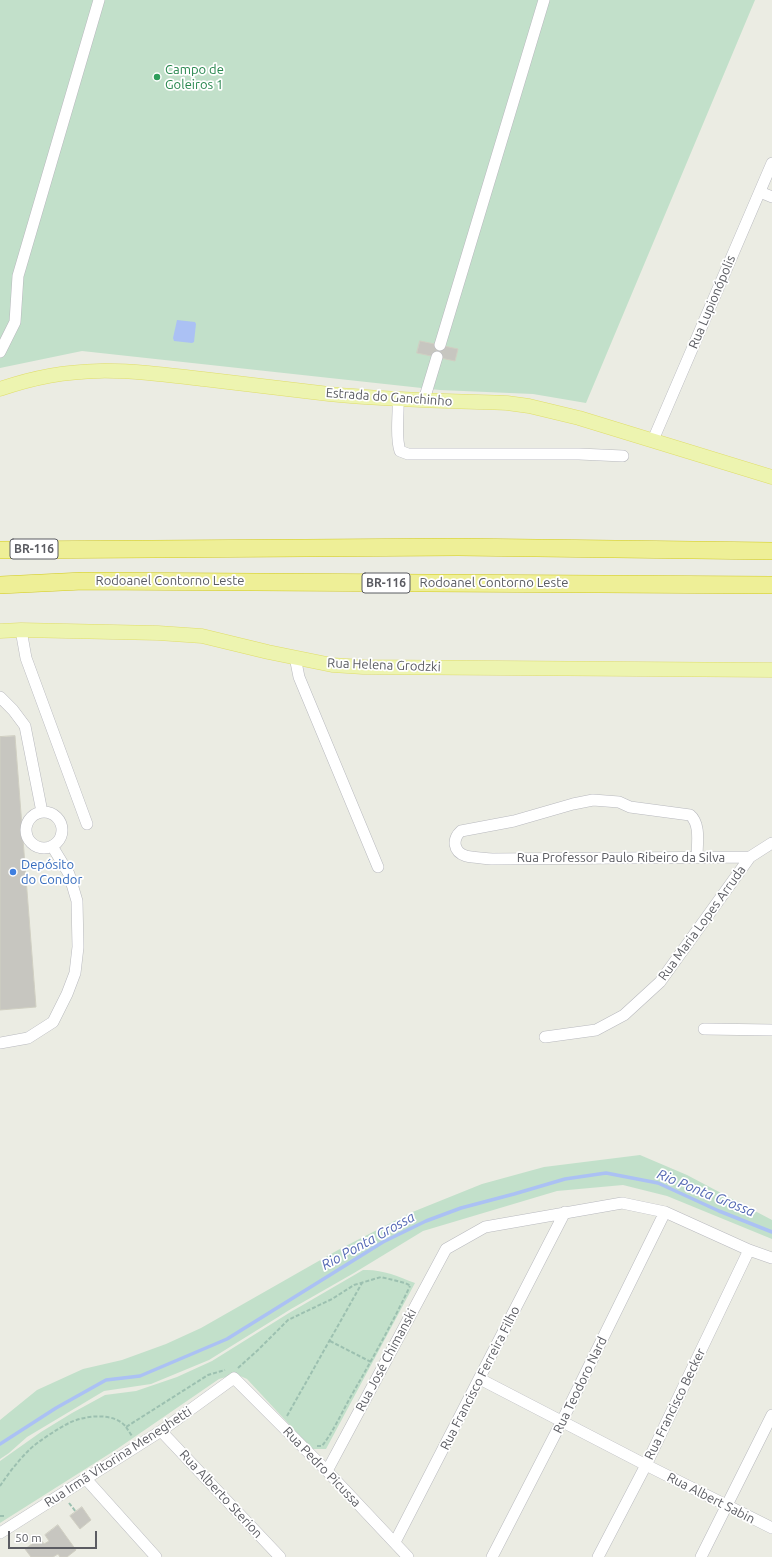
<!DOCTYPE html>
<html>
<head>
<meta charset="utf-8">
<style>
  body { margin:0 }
  #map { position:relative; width:772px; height:1557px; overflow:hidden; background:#ebece3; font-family:Ubuntu,sans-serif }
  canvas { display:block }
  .scale { position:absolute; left:8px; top:1531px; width:89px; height:18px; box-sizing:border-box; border:2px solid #5b5c62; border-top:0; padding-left:5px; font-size:12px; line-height:14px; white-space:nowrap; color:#5b5c62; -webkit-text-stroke:3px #fff; paint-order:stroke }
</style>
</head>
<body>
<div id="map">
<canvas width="772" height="1557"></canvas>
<div class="scale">50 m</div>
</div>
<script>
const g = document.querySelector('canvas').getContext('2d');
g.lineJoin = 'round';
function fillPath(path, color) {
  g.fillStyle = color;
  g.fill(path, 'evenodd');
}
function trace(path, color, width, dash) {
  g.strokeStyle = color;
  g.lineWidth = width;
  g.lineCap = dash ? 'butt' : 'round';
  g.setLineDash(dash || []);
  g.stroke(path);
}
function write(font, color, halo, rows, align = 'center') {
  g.font = font + ' Ubuntu,sans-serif';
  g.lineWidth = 3.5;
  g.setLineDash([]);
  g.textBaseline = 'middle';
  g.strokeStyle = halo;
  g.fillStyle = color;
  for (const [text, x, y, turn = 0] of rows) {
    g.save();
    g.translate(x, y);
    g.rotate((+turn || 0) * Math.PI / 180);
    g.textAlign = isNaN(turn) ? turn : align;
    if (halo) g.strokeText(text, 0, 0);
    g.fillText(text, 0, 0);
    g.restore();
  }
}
fillPath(new Path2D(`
  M0 0H755L586 403 533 394 440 390 82 351 0 368Z
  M640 1155 687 1175 772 1220V1239L667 1196 623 1185 557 1191 423 1231 354 1273 291 1309 209 1360 151 1384 104 1391 27 1437 9 1453 0 1459V1420L37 1390 83 1369 122 1360 166 1344 201 1328 338 1250 410 1213 482 1184 544 1167Z
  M363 1270C382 1269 397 1276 415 1283L326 1449H312L247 1379 236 1374 219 1379 117 1449 0 1523V1461L41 1432 72 1413 105 1395 136 1391 177 1377 212 1361 289 1313Z`), '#c2e0ca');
fillPath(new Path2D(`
  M177 320 195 322 196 324 194 342 192 343 174 341 173 338Z`), '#abc1f4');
trace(new Path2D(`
  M0 1444 56 1408 106 1380 140 1376 227 1339 383 1242 426 1221 461 1208 514 1194 565 1179 606 1173 658 1183 719 1211 772 1232`), '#abc1f4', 3.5);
const building = new Path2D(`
  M420 341 458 349 455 361 417 353Z
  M15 736 36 1007 0 1010V737Z
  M82 1507 91 1520 80 1529 70 1516Z
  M58 1525 76 1550 67 1557H60L58 1554 53 1557H31L25 1549 40 1538 44 1544 49 1541 45 1535Z`);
fillPath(building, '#c7c6c0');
trace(building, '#d0cfc2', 1);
const minor = new Path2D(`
  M760 192 772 197
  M440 345 544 0
  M0 352 15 322 18 276 99 0
  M398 399C399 416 395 436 400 451L408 454H579L623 456
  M424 400 437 357
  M653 440 772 163
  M21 630 26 658 87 824
  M295 657 299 677 378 867
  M0 697 13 710 25 726 42 812
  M26 830a18 18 0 1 1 36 0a18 18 0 1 1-36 0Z
  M697 857C697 844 701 824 690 815L630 807 619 802 593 800 573 804 514 821 461 831C452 839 453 852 466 856 474 858 484 858 492 859L750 857
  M704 1029 772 1030
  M545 1037 596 1030 624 1015 660 982 750 857 772 843
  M0 1043 28 1038 53 1022 67 994 75 973 78 947 77 901 69 874 52 846
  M480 1379 646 1465 772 1528
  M161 1431 280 1557
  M327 1471 446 1249 485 1227 622 1203 665 1212 749 1250 772 1258
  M86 1479 156 1557
  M0 1533 161 1431 234 1378 327 1471 408 1557
  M395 1542 565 1212
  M492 1557 562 1421 665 1212
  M598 1557 646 1465 749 1250
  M701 1557 772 1415`);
const major = new Path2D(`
  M0 389C73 363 128 370 203 379 245 384 287 389 329 394 388 400 447 401 507 403L529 406 579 418 772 477
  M0 631 21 630 158 633 202 636 268 652 332 665 363 667 772 670`);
const highway = new Path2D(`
  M0 550 458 547 772 551
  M0 585 83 581 772 585`);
trace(minor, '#b8b9be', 12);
trace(major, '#dfdd69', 15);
trace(highway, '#d2ca1d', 18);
trace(new Path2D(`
  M330 1341 371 1362
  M238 1368 259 1349 288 1320 332 1299 354 1285 381 1277 405 1283 411 1286
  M287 1416 362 1283
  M126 1427 132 1436
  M317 1446H322C333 1432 341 1414 350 1398 371 1361 392 1324 410 1286
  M0 1486C8 1474 18 1461 29 1450 37 1442 59 1428 69 1423 85 1415 115 1412 126 1427L208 1375 225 1370
  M69 1503 76 1512
  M0 1516H5`), '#9cc0b0', 2, [4, 2]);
trace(minor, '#fff', 11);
trace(major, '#edf4b0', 14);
trace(highway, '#eeef97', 17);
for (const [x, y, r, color] of [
  [157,77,4,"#2e9e5b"],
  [13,872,4,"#3f7fe0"]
]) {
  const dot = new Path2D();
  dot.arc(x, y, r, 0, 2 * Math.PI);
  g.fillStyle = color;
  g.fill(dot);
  trace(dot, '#fff', 1.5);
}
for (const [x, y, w] of [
  [34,549,48],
  [386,583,48]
]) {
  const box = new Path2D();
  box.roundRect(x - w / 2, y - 10, w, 20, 3);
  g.fillStyle = '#fff';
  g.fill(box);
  trace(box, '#5b5c62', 1);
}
write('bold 12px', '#5b5c62', null, [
  ["BR-116",34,549],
  ["BR-116",386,583]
]);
write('13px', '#27864d', '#fff', [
  ["Campo de",165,70],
  ["Goleiros 1",165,85]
], 'left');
write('13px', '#5b5c62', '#fff', [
  ["Rua Lupionópolis",712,302,-67],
  ["Estrada do Ganchinho",389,397,4],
  ["Rodoanel Contorno Leste",170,581],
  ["Rodoanel Contorno Leste",494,583],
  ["Rua Helena Grodzki",384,665,2],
  ["Rua Professor Paulo Ribeiro da Silva",621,858],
  ["Rua Maria Lopes Arruda",702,923,-54],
  ["Rua José Chimanski",386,1360,-62],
  ["Rua Francisco Ferreira Filho",480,1378,-63],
  ["Rua Teodoro Nard",580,1385,-64],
  ["Rua Francisco Becker",675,1404,-64],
  ["Rua Irmã Vitorina Meneghetti",118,1457,-33],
  ["Rua Pedro Picussa",322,1467,46],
  ["Rua Alberto Sterion",221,1494,47],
  ["Rua Albert Sabin",711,1498,27]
]);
write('13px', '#366cbe', '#fff', [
  ["Depósito",21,865],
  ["do Condor",21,880]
], 'left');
write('italic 14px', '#5267b3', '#fff', [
  ["Rio Ponta Grossa",706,1193,22],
  ["Rio Ponta Grossa",368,1241,-29]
]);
</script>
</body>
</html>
